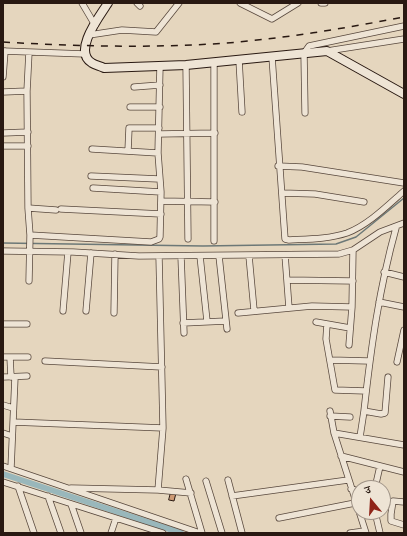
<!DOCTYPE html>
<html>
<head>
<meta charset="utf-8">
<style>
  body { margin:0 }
  #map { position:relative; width:407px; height:536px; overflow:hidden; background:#e5d6be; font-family:"Libre Caslon Text","Noto Serif Devanagari",serif }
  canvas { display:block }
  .frame { position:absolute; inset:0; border:4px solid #291912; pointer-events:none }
  .north { position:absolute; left:351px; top:480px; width:40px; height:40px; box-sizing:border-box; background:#eee4d5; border:1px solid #9f9387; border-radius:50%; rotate:342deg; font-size:11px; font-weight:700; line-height:16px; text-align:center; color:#291912 }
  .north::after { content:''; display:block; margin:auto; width:14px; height:18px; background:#8f2418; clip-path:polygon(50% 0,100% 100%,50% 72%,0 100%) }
</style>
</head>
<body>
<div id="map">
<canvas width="407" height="536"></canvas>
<div class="frame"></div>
<div class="north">उ</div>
</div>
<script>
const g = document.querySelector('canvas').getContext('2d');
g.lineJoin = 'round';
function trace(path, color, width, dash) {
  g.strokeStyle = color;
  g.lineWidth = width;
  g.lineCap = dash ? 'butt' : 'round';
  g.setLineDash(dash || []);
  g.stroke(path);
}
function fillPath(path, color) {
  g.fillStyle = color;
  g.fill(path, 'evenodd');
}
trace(new Path2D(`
  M3 243 203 246 336 244 356 237 404 198`), '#6c7877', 1.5);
trace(new Path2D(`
  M3 474 181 533`), '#99b7bb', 6);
const building = new Path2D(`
  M171 492 176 493 174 501 169 500Z`);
fillPath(building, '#cd9973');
trace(building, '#291912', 1);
const street = new Path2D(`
  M82 3 95 25
  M137 3 140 6
  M240 3 272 19 298 3
  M321 3H325
  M89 35 122 30 156 32 179 3
  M3 51 85 54
  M327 51 404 39
  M272 57 285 239 289 240C308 239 329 239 347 233 368 225 387 206 404 191
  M239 60 242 112
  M186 65 188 239
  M3 77 5 51
  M134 87 160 85
  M3 92 27 91
  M130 107H160
  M305 113 304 53 309 46 404 26
  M3 133 28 132
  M159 134 215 133
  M3 146H28
  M92 149 158 153
  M128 151 129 128H159
  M278 166 302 167 404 183
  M91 176 159 179
  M93 188 161 192
  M282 193 315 194 364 202
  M161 201 215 202
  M28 208 56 210
  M61 209 161 214
  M30 235 151 242 159 239 160 237 161 192 158 153 160 66
  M214 241V62
  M3 251 73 252 139 256 339 254 353 250 380 232 404 223
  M285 255 289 308
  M181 256 184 333
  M200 256 207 321
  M219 256 227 329
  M249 256 254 310
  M384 272 404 277
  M287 280 353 281
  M29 281 30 235 28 208 27 91 29 52
  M379 302 404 307
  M63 311 68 252
  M86 311 91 253
  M114 313 115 254
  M238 313 312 306 352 307
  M316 322 350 328
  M183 323 226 321
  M3 324H27
  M327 324 326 339 335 390 366 391
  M349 345 352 307 353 250
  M3 357H28
  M10 357 11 377
  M330 360 369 361
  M45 361 162 367
  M397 362 404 330
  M3 377 27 376
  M388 377 385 413 381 414 364 411C371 348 379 289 396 228
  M3 405 13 408
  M330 411 334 433 366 533
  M330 416 350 417
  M13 422 163 428
  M3 433 12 436
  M334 433 404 445
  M360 437 364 411
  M341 456 404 472
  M3 466 200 533
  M11 468 15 377
  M186 479 202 533
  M228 480 242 533
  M206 481 222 533
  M3 482 163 533
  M18 486 34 533
  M71 488 158 490 191 493
  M375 488 380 466
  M351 489 359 491
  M158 490 163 428 159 256
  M48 496 61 533
  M232 496 348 480
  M404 502 393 501 391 514V521L404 525
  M71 504 81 533
  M375 512 380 533
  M279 518 355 503
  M111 533 116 518
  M350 533 365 531`);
const secondary = new Path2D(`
  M108 3C100 16 72 51 92 63 95 65 100 66 104 68L186 65 327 51 404 94`);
trace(street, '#58483d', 7);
trace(secondary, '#291912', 10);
trace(street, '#eee4d5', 5.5);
trace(secondary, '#eee4d5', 8);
trace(new Path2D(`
  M3 42C73 46 142 48 212 44 276 40 341 29 404 17`), '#291912', 1.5, [7, 7]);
</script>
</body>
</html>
